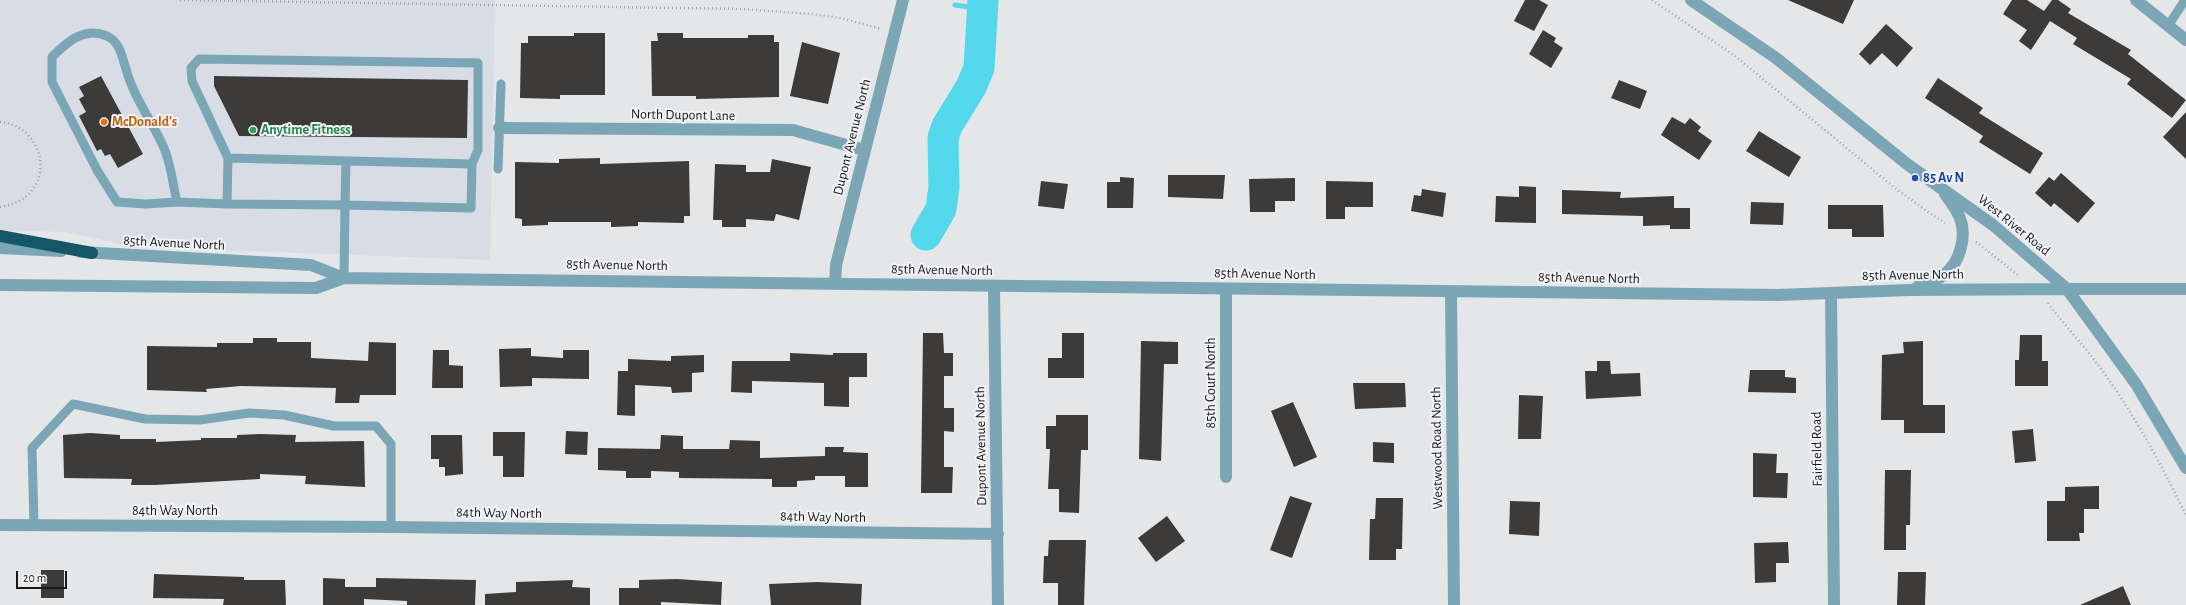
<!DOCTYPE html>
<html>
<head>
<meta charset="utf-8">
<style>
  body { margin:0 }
  #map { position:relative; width:2186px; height:605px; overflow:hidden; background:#e5e6e8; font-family:"Alegreya Sans",sans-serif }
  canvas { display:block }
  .scale { position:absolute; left:16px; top:571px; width:51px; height:18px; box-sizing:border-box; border:2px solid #181819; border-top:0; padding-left:5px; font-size:12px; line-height:14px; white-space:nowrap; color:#181819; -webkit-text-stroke:3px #f2f3f6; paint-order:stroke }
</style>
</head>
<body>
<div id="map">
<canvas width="2186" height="605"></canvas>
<div class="scale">20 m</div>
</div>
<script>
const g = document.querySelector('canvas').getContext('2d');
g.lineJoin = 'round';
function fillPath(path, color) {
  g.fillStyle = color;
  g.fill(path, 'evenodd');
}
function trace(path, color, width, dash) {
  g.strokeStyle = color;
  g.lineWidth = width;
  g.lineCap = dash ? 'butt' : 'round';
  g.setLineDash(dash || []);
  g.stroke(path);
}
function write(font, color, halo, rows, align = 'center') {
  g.font = font + ' "Alegreya Sans",sans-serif';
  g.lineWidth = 4;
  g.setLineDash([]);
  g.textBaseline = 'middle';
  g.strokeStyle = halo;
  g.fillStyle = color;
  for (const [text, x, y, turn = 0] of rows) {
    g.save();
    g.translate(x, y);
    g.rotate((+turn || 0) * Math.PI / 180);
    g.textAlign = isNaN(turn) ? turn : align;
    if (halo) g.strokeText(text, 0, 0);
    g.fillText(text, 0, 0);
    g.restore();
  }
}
fillPath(new Path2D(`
  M0 0H495L490 260 134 247 66 232 0 230Z`), '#d7dce5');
trace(new Path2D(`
  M955 5 982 9`), '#54d8eb', 5);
trace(new Path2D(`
  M926 235 941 209 944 187 943 138 947 126 971 87 979 68 983 0`), '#54d8eb', 31);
fillPath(new Path2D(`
  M1525 0H1539L1548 5 1534 31 1514 21Z
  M1788 0H1854L1843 24Z
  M2012 0H2027L2044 11 2052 0H2058L2071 9 2068 13 2131 50 2128 54 2186 100 2172 118 2127 84 2131 79 2073 44 2077 38 2050 21 2031 50 2019 41 2027 30 2003 14Z
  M1886 24 1913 48 1897 67 1882 53 1870 65 1859 54Z
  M1543 30 1556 38 1554 42 1563 48 1551 68 1529 54Z
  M574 33H605V95H560V99L520 98 521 43H528V36H574Z
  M657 33H683V38H748V35H774V42H779V97L696 99V96H652L651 41H658Z
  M802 42 840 53 828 104 790 96Z
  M101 76 143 154 118 168 110 154 105 156 101 149 97 151 79 116 86 112 79 99 84 96 79 87Z
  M214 76 468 80 467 138 239 136 214 86Z
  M1938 78 1983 108 1979 113 2043 153 2030 174 1979 142 1983 136 1925 98Z
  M1619 80 1647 91 1640 109 1611 98Z
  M2186 112V159L2163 137Z
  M1672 117 1685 124 1690 118 1701 127 1698 131 1712 141 1699 160 1661 135Z
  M1759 131 1801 157 1789 177 1746 151Z
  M600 158V164L689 161 690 216H684V223L638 222V226L611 227V222H548V225L522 226V219L515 218V162L559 163V159Z
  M772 159 811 167 799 220 776 214 774 221 746 219V227H722V220H713L715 164 746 165V172H770Z
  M2061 173 2095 203 2078 223 2054 203 2051 207 2035 193 2049 177 2054 181Z
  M1168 175H1225L1223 199 1168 197Z
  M1120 177 1134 178 1133 208H1107V182H1120Z
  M1295 178V201H1275V212H1250L1249 179Z
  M1041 181 1068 184 1064 209 1038 206Z
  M1326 181 1373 182V207H1345V219H1326Z
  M1519 186 1536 187V223L1495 222 1496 196 1519 197Z
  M1422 189 1446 193 1443 217 1411 211 1414 195 1421 196Z
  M1562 190 1621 192 1620 198 1674 196V208H1690V229H1670V225L1643 226V216L1562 214Z
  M1751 202 1784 203 1783 225 1750 224Z
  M1828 205H1883L1884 237H1852V229H1828Z
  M923 333H943L944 353H953V376H944V408H954V432L944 431V467H953L952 493H921Z
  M1062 333H1084V378H1048V358H1062Z
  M2020 335H2042V361H2048V386H2015V360H2019Z
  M253 338H277V342H311V358L368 361 369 342 396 343V395H360L359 403H335L336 388 241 386 206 389 207 392 147 390V346L217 347V343H253Z
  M1141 341 1178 342V364H1164L1161 461 1139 459Z
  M1923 341V405H1945V433H1904V420H1881L1882 355 1904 353 1903 342Z
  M531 348V356L563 358V350H589V379L532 378V386L500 387 499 349Z
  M433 350H449V365L463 366V388H432Z
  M790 353 833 355V353H867V377H849V407L824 406V383L752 381V393L731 392 732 361H790Z
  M704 355V372L692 373V392L672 393 671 387 635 385V416L617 415 618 371H628V359L671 361V356Z
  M1597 361H1610L1611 374 1640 373 1641 396 1586 399 1585 371H1597Z
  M1750 370H1785V377L1796 378V393L1748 392Z
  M1353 383H1405L1406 407 1355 409Z
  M1519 395 1543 396 1541 439H1518Z
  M1293 402 1317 457 1294 467 1271 411Z
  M1056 415H1088V450H1081L1079 513 1059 512V489H1048L1050 449H1046V426H1056Z
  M2033 429 2036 461 2015 463 2012 431Z
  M566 431 588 432 587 455 565 454Z
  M493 432H525L524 477H503V456H493Z
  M90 433 120 435V439H156V442L201 440V438H237V435L259 434 296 435 295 442 364 441 365 487 305 484 306 476 260 474V479L155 485H131L132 479 64 478 63 435Z
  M431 435H462L463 474 445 476V467H439V459H431Z
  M661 435 683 436V449H729L730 440 760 441V458L825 456V447H844L843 452 868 453V487H845V476H815V480L797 481V487H772V479L679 478V472L651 471V478H626V471L598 470V448L660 449Z
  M1373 442 1394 443V463L1373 462Z
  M1753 453 1777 454 1776 473H1788L1787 498 1753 497Z
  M1885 470H1911L1910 525H1906V550H1884Z
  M2099 486V509H2084V533H2079L2080 541H2047V501H2065V487Z
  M1290 496 1312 503 1292 558 1270 550Z
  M1376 498H1403L1402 549H1396V560H1369L1370 519H1375Z
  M1510 501 1540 502 1539 536 1509 534Z
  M1167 516 1185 541 1156 562 1138 538Z
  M1049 540H1086L1084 605H1058V583H1043L1044 556H1048Z
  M1788 542 1789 563H1776V582L1755 583 1754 543Z
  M41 570H64V598H41Z
  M1898 572H1926L1925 605H1897Z
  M154 574 244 577V580H285L286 605H223L224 599 153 598Z
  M323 578 345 579V587H376V578L476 580 475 605H407V601L364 599V605H323Z
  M677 579 722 582 721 605 661 602V605H619V588H639V580Z
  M573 580 572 587 590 588V605H485V594L516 592V582Z
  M817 582 862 584 861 605H771L769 584Z
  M2123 586 2131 605H2080Z`), '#3c3b39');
trace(new Path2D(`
  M180 0 741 9 812 14 841 18 881 29
  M1652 0 1735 56 1895 188 1928 212 1945 223
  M0 122C37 124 56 173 25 197 18 203 10 205 0 207
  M1976 242 2018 275
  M2048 303C2062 322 2078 339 2092 357 2129 404 2160 462 2186 515`), '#a0a0a2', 2.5, [1, 3]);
trace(new Path2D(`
  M2168 26 2185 0
  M228 158 192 81 191 68 199 59 478 63V150L472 164
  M498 169 501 84
  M177 202C173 185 171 164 164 148 152 121 134 98 126 69 122 57 120 42 107 36 84 26 67 42 52 57V82L97 170 117 202 146 204 177 202 227 204 345 205 344 278
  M227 204 228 158 472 164 471 208 345 205 346 161
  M34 525 32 448 73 404 145 419 200 420 249 413 284 415 334 426H376L391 444V527`), '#7aa6b6', 9);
trace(new Path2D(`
  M2136 0 2186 40
  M499 128 793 130 864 150
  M835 283 836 265 903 0
  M994 286 998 605
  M1226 289V477
  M2067 289H2186
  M1451 292 1454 605
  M1831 293 1834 605
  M0 525 391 527 998 534`), '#7aa6b6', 12);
trace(new Path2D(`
  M1691 0 1776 58 1907 164 1993 225 2067 289 2136 384 2186 468
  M0 248 61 251
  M81 252 311 265 344 278 1778 295 1909 290 2067 289
  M0 285 316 288 344 278
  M1918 286C1926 284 1934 281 1941 277 1961 264 1969 233 1957 212 1954 206 1949 200 1945 194`), '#7aa6b6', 12);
trace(new Path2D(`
  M0 236 92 253`), '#155669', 12);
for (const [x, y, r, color] of [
  [104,122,4,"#e8710a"],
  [253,130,4,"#2e9e5b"],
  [1915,178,4,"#1a4fb4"]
]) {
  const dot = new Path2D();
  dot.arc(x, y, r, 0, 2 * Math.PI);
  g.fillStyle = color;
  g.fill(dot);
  trace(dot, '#f2f3f6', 1.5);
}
write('14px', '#181819', '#f2f3f6', [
  ["North Dupont Lane",683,115,1],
  ["Dupont Avenue North",852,137,-76],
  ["West River Road",2014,225,39],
  ["85th Avenue North",174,243,3],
  ["85th Avenue North",617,265,1],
  ["85th Avenue North",942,270,1],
  ["85th Avenue North",1265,274,1],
  ["85th Avenue North",1913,275,-1],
  ["85th Avenue North",1589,278,1],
  ["85th Court North",1211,383,-90],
  ["Dupont Avenue North",981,446,-91],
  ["Westwood Road North",1437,448,-91],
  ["Fairfield Road",1817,449,-91],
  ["84th Way North",175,511],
  ["84th Way North",499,513,1],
  ["84th Way North",823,517,1]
]);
write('bold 14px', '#c56008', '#f2f3f6', [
  ["McDonald's",112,122]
], 'left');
write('bold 14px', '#27864d', '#f2f3f6', [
  ["Anytime Fitness",261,130]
], 'left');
write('bold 14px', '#164399', '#f2f3f6', [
  ["85 Av N",1923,178]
], 'left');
</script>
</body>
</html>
